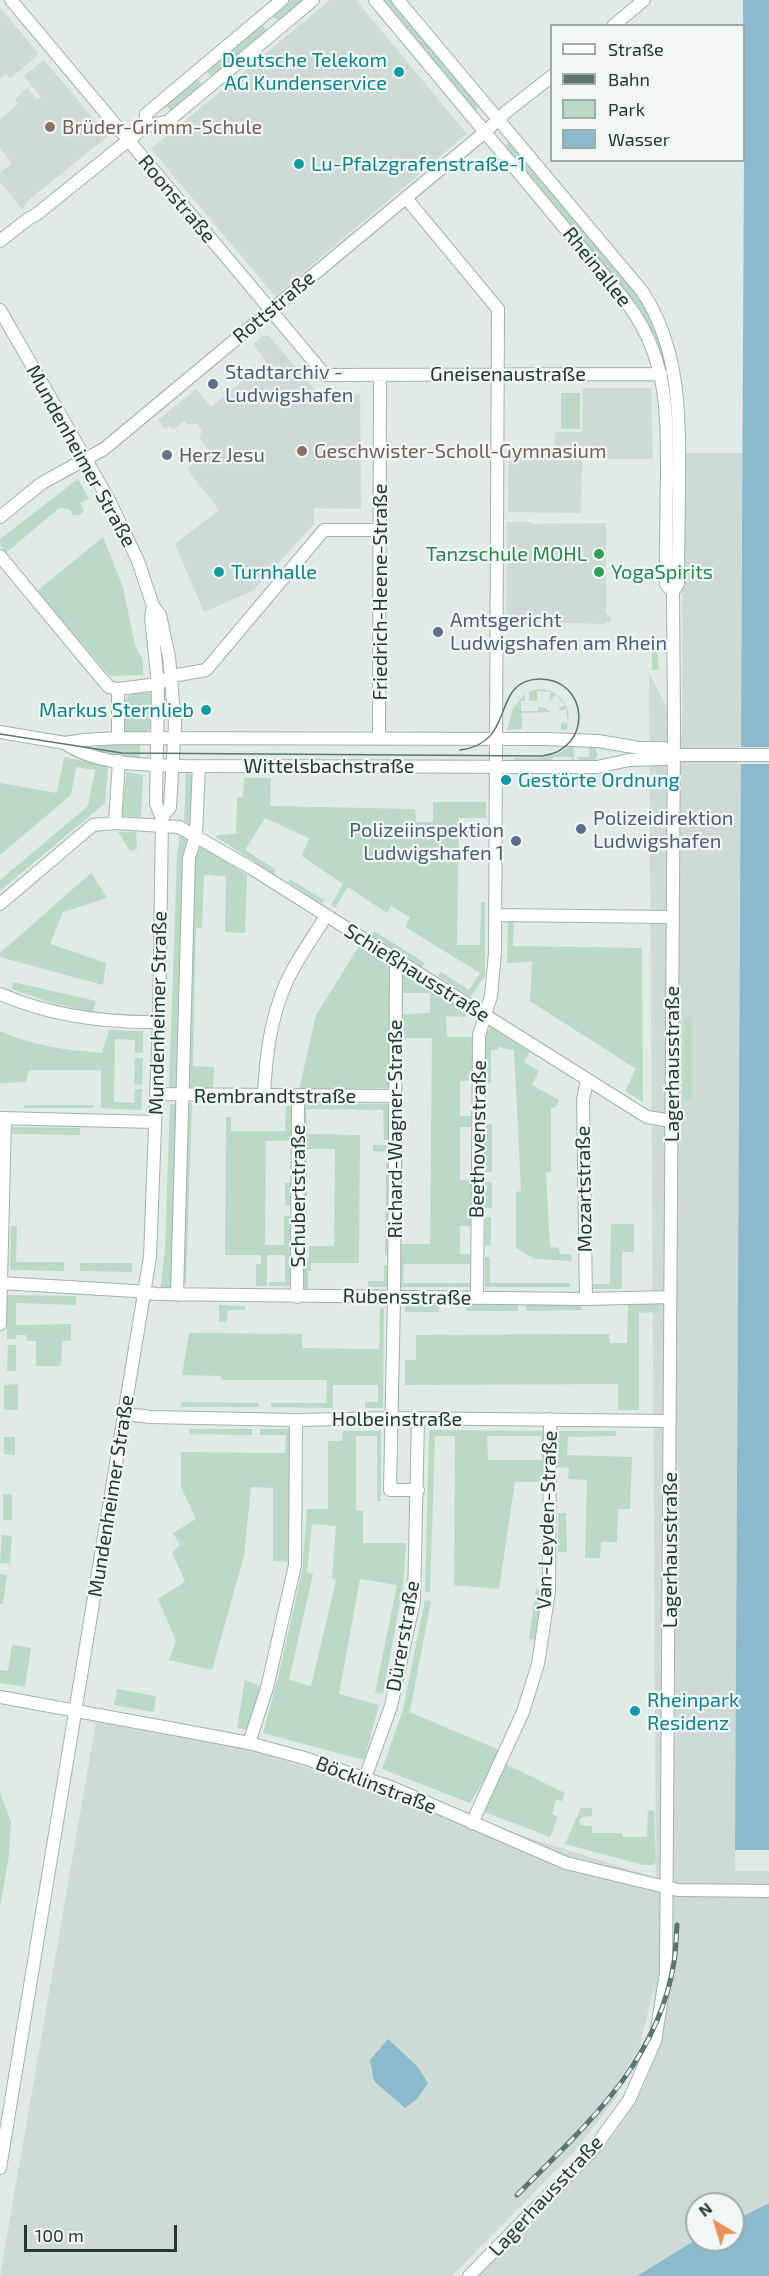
<!DOCTYPE html>
<html>
<head>
<meta charset="utf-8">
<style>
  body { margin:0 }
  #map { position:relative; width:769px; height:2276px; overflow:hidden; background:#e0eae7; font-family:"Exo 2",sans-serif }
  canvas { display:block }
  .legend { position:absolute; left:550px; top:24px; width:195px; height:138px; box-sizing:border-box; background:#f0f7f4; border:2px solid #9eaba8; margin:0; padding:8px 10px; list-style:none; font-size:18px; color:#223936 }
  .legend li { display:flex; align-items:center; gap:12px; height:30px }
  .legend b { width:30px; border:2px solid #9eaba8 }
  .north { position:absolute; left:685px; top:2192px; width:60px; height:60px; box-sizing:border-box; background:#f0f7f4; border:2px solid #9eaba8; border-radius:50%; rotate:322deg; font-size:16px; font-weight:700; line-height:24px; text-align:center; color:#223936 }
  .north::after { content:''; display:block; margin:auto; width:21px; height:27px; background:#ea925e; clip-path:polygon(50% 0,100% 100%,50% 72%,0 100%) }
  .scale { position:absolute; left:24px; top:2225px; width:153px; height:27px; box-sizing:border-box; border:3px solid #223936; border-top:0; padding-left:8px; font-size:18px; line-height:21px; white-space:nowrap; color:#223936; -webkit-text-stroke:4px #f0f7f4; paint-order:stroke }
</style>
</head>
<body>
<div id="map">
<canvas width="769" height="2276"></canvas>
<ul class="legend">
<li><b style="height:8px;background:#fff"></b>Straße</li>
<li><b style="height:8px;background:#5c7572"></b>Bahn</li>
<li><b style="height:16px;background:#badac7"></b>Park</li>
<li><b style="height:16px;background:#8bbacd"></b>Wasser</li>
</ul>
<div class="north">N</div>
<div class="scale">100 m</div>
</div>
<script>
const g = document.querySelector('canvas').getContext('2d');
g.lineJoin = 'round';
function fillPath(path, color) {
  g.fillStyle = color;
  g.fill(path, 'evenodd');
}
function trace(path, color, width, dash) {
  g.strokeStyle = color;
  g.lineWidth = width;
  g.lineCap = dash ? 'butt' : 'round';
  g.setLineDash(dash || []);
  g.stroke(path);
}
function write(font, color, halo, rows, align = 'center') {
  g.font = font + ' "Exo 2",sans-serif';
  g.lineWidth = 4.5;
  g.setLineDash([]);
  g.textBaseline = 'middle';
  g.strokeStyle = halo;
  g.fillStyle = color;
  for (const [text, x, y, turn = 0] of rows) {
    g.save();
    g.translate(x, y);
    g.rotate((+turn || 0) * Math.PI / 180);
    g.textAlign = isNaN(turn) ? turn : align;
    if (halo) g.strokeText(text, 0, 0);
    g.fillText(text, 0, 0);
    g.restore();
  }
}
fillPath(new Path2D(`
  M330 0H356L467 134 275 296 151 149Z
  M0 8 39 54 10 79 6 74 0 79Z
  M44 60 108 136 30 199 22 209 0 182V173L12 163 0 148V119L18 104 15 99 27 88 37 99 41 97 24 76Z
  M263 336H269L320 396 360 394 361 509 314 508V524L254 590 204 612 175 544 219 510 187 469 209 450 199 438 202 431 197 424H187L184 421 173 430 170 426 165 429 158 420 196 389 211 407 266 361 253 344Z
  M583 388H651L653 459H582L581 513 508 512 509 458H554L555 432H582Z
  M683 453H742L735 1871H769V2203L733 2221V2204H697V2239L637 2276H478L597 2154 617 2130 638 2097 649 2074 655 1983 639 2049 613 2089 619 2094 573 2153 452 2276H0L96 1722 214 1738 656 1878 649 673 682 736Z
  M507 522H531V524L606 523V614L611 616V622H606L605 624 530 622V624H506Z`), '#cedad6');
fillPath(new Path2D(`
  M289 0H305L279 21 271 15Z
  M379 0H391L481 105 474 111Z
  M260 23 269 32 212 78 205 69Z
  M197 77 203 88 172 113 165 104Z
  M510 141 647 305 669 366 676 449H671C666 393 667 345 631 299L503 147Z
  M561 393H580V429H561Z
  M78 479 89 499 80 503 84 511 79 515H73L69 509 59 508 6 553 0 545V539Z
  M103 537 123 587 135 646 143 660V675L110 676 37 591Z
  M652 635 657 645 659 670H652Z
  M539 689C560 689 575 710 566 730H561V722L568 723 566 709 560 711 559 708 565 705 555 694 551 700 549 699 551 692 537 691V701H529V692Z
  M147 691 152 695 150 729 144 733 123 732 124 701 131 693Z
  M525 694V701H521V711H538V707L545 708 550 712 522 713V729L507 730 513 708Z
  M97 742 140 743V758L96 752Z
  M573 743 574 765H569L573 757H554L547 765H544L543 760 518 761 514 765 515 758C537 758 557 759 573 743Z
  M593 745C599 751 598 758 593 764L578 765V757H589V746Z
  M64 757 108 766 105 803 0 891V880L88 806 95 770 76 767 71 795 0 855V783L57 793Z
  M126 772 143 775 141 817 122 816Z
  M186 773 192 774 190 825H184Z
  M244 778H271L270 806 415 809 416 822H433V802H486V818H459L457 945H480L481 902H485V976L470 997 438 976 441 972 469 990 480 973 405 927 410 917 391 906 387 913 348 887 335 908 331 905 343 884 302 856 309 838 265 818 245 850 276 870 274 874 216 837 217 835 236 834 237 798 243 797Z
  M118 832H136L137 849 130 851Z
  M180 835 189 838 178 1088 169 1087 177 857Z
  M198 844 247 875 245 933 225 932 226 876 204 875 202 928H196L193 1066 214 1067 213 1089 188 1088 195 854Z
  M91 873 107 898 63 912 50 944 106 963 103 985 0 957V953Z
  M290 879 324 900 322 904 288 882Z
  M508 919H514L513 946 642 948 643 1102 625 1091 636 1069 530 1001 532 962 507 963Z
  M374 931 425 963 422 967 371 935Z
  M361 943 393 963 390 1088 299 1090 316 1015Z
  M400 971 465 1011 466 1017 446 1016 447 1037H473V1080L460 1081V1116H471V1127H460V1180H474V1226H460V1254H470V1264H404L403 1283H470V1287H400V1244H430L432 1038H402L403 1225H400ZM403 993H430V1013L403 1014Z
  M13 982 96 1001 93 1012 52 1003 12 989Z
  M684 1017H692V1100H683Z
  M491 1027 530 1052 524 1062 539 1071 532 1085 559 1100 556 1107 551 1108V1172H546L550 1247 559 1248 560 1254H571L572 1261 535 1259 516 1248V1192L521 1191 514 1050 498 1047V1050H491V1083H485V1038L487 1032Z
  M108 1030 143 1031V1053H135V1040L115 1039 114 1102 134 1103 135 1089H142L141 1110 101 1108V1070H29L26 1082 0 1083V1031C33 1046 66 1050 102 1053 103 1045 108 1039 108 1030Z
  M135 1058H143L142 1085 134 1084Z
  M188 1103H192L186 1283H182Z
  M304 1103 388 1104V1140H384L383 1110 306 1109 308 1134 360 1135 359 1263H311V1271H308V1289H303V1259L309 1258V1246H334L335 1149H304Z
  M170 1104H179L172 1292H160L165 1249Z
  M24 1105H94V1108H24Z
  M286 1106H292L291 1141H266L265 1245H284V1216H292L291 1286H269V1282H285V1255H267V1286H256V1264H261V1255H225L226 1117H231V1131H285Z
  M485 1124H492V1172H485Z
  M12 1127 80 1128V1135L12 1134Z
  M373 1145H388L387 1255H385L386 1152 373 1151Z
  M304 1154H307V1235H303Z
  M485 1182H492V1208H485Z
  M285 1183H292V1205H285Z
  M485 1217H491V1245H485Z
  M611 1224H634V1252H622V1289H593V1284H610Z
  M11 1226H17L16 1262H64V1271L10 1270Z
  M485 1257H490V1283H570V1287H485Z
  M80 1263H132V1272L80 1271Z
  M384 1265H388V1287H368V1281H384Z
  M7 1295 76 1296V1305L16 1303V1325L71 1324V1341H62L61 1366H36V1341H27L26 1335H16V1339H7Z
  M581 1304V1310L526 1311V1305Z
  M628 1304H658V1312L639 1313V1410H618V1384L405 1385V1360H416V1335L609 1334 610 1343H627Z
  M219 1305 245 1306V1310H228L227 1322H219Z
  M405 1305H439V1312H405Z
  M466 1305H518V1311H466Z
  M380 1308H384L383 1408H365V1402H378V1385H333V1408L271 1407V1403H326L327 1380H222L221 1376 182 1375 189 1333 302 1334V1348L379 1349Z
  M8 1345H16V1371H7Z
  M18 1384V1410H4V1385Z
  M181 1402 259 1403V1407H181Z
  M189 1429H252V1435L189 1434Z
  M260 1429H291L290 1562 273 1561V1488L251 1487 244 1556 212 1670 169 1660 176 1641 158 1599 185 1582 172 1552 180 1545 173 1533 196 1519 181 1487V1452L285 1453 286 1435H260Z
  M429 1430 543 1431V1482H515L499 1589 454 1585 455 1436H435L430 1592H425ZM487 1436H541L542 1460H488Z
  M343 1431H381V1501H377V1436H356V1510L363 1511V1543H406L403 1586 383 1694 375 1693 397 1585 360 1579 339 1694 379 1705 364 1760 263 1733 278 1678 302 1571 307 1509H328V1441H342ZM312 1524 336 1526 332 1577 336 1581 311 1686 289 1680 313 1574 307 1572Z
  M558 1431H616V1436L568 1437 567 1455 632 1457 630 1509H618L617 1542H601L600 1558H585L587 1480 568 1479 569 1468 558 1467Z
  M4 1437H15V1455L4 1454Z
  M3 1494H12V1520H3Z
  M558 1513H566L567 1552H558Z
  M2 1535 12 1536 10 1564 0 1563Z
  M0 1574 7 1575 3 1604H0Z
  M536 1589 542 1590 536 1640 529 1639Z
  M425 1600 431 1601 410 1711H407L502 1751 470 1803 382 1769 403 1710Z
  M12 1645 31 1648 25 1687 0 1683V1670L8 1671Z
  M245 1680 261 1687 248 1730 237 1728Z
  M117 1689 156 1696 154 1712 114 1705Z
  M504 1763 565 1793 562 1801 556 1800 552 1814 558 1817 550 1837 485 1812Z
  M0 1792 11 1822 9 1855 0 1907Z
  M581 1808H592V1816L582 1817 579 1821 581 1825 592 1826V1833H622L623 1837H647L648 1811 654 1810 656 1862 653 1865H643L565 1844Z`), '#badac7');
fillPath(new Path2D(`
  M743 0H769V1850H735L744 160Z
  M388 2039 417 2066 428 2083 417 2099 405 2108 374 2081 370 2060Z
  M769 2203V2276H637L697 2239 733 2240V2221Z`), '#8bbacd');
fillPath(new Path2D(`
  M737 747H769V764H737Z`), '#e0eae7');
const minor = new Path2D(`
  M11 0 325 375 661 374
  M375 0 623 298C668 354 667 409 667 478 666 513 666 549 666 584L673 592
  M398 0 642 291C679 347 680 413 679 477 679 513 678 548 678 583L673 592 674 727 666 1973 655 2041 629 2100 592 2151 469 2276
  M613 26 644 0
  M146 126V114L282 0
  M406 198 498 309 495 953 491 996 479 1035 477 1298
  M0 241 28 219 37 214 146 126 167 122 313 0
  M0 310 109 500 138 561 153 606 160 615 169 657 175 724 170 807 162 818
  M0 517 42 483 104 449 485 132 506 112 552 76
  M0 556 101 678 109 687 118 689 158 684 172 676 206 670 324 530H380
  M0 732 65 743 84 740 118 738 545 739 598 741 639 748H664L674 755
  M118 738V689
  M379 738 380 375
  M65 743C95 765 147 765 183 766L597 767 629 760 666 759 674 755H769
  M115 823 119 761
  M0 904 93 825 115 823 179 827 251 868 647 1117 672 1121
  M495 915 672 917
  M396 960 394 1297 390 1490H418
  M0 994C51 1016 104 1023 159 1022
  M156 1094 394 1096
  M264 1095C266 1056 270 1020 286 983 296 960 313 938 326 916
  M0 1118 155 1122
  M0 1283 135 1291 156 1294 586 1299 670 1297
  M177 1295 189 858 196 835 199 766
  M297 1297 298 1096
  M586 1299 583 1100 587 1080
  M0 1324 5 1118
  M125 1414 151 1417 296 1420 391 1418 670 1421
  M0 1697 180 1730 249 1743 304 1758 393 1788 566 1863 678 1890 769 1891
  M249 1743 267 1688 295 1565 296 1420
  M365 1778 391 1706 414 1601 418 1418
  M472 1823 523 1712 538 1664 549 1591 550 1419
  M0 2168 150 1257 159 1022 162 818 156 804 158 684 151 617 153 606`);
trace(minor, '#a3b1ae', 14);
trace(minor, '#fff', 12);
trace(new Path2D(`
  M0 734 122 753 542 756C594 750 589 678 539 679 489 681 518 743 460 750`), '#5c7572', 1.5);
const rail = new Path2D(`
  M517 2195C585 2126 658 2063 674 1962 676 1950 676 1938 677 1925`);
trace(rail, '#5c7572', 5);
trace(rail, '#f0f7f4', 3, [9]);
for (const [x, y, r, color] of [
  [399,72,6,"#0f9aa8"],
  [50,127,6,"#8d6e63"],
  [299,164,6,"#0f9aa8"],
  [213,384,6,"#5c6f8a"],
  [302,451,6,"#8d6e63"],
  [167,455,6,"#6b7280"],
  [599,554,6,"#2e9e5b"],
  [219,572,6,"#0f9aa8"],
  [599,572,6,"#2e9e5b"],
  [438,632,6,"#5c6f8a"],
  [206,710,6,"#0f9aa8"],
  [506,780,6,"#0f9aa8"],
  [581,829,6,"#5c6f8a"],
  [516,841,6,"#5c6f8a"],
  [635,1711,6,"#0f9aa8"]
]) {
  const dot = new Path2D();
  dot.arc(x, y, r, 0, 2 * Math.PI);
  g.fillStyle = color;
  g.fill(dot);
  trace(dot, '#f0f7f4', 2);
}
write('20px', '#0d838f', '#f0f7f4', [
  ["Deutsche Telekom",387,60,"right"],
  ["AG Kundenservice",387,83,"right"],
  ["Lu-Pfalzgrafenstraße-1",311,164],
  ["Turnhalle",231,572],
  ["Markus Sternlieb",194,710,"right"],
  ["Gestörte Ordnung",518,780],
  ["Rheinpark",647,1700],
  ["Residenz",647,1723]
], 'left');
write('20px', '#785e54', '#f0f7f4', [
  ["Brüder-Grimm-Schule",62,127],
  ["Geschwister-Scholl-Gymnasium",314,451]
], 'left');
write('20px', '#223936', '#f0f7f4', [
  ["Roonstraße",177,199,50],
  ["Rheinallee",597,267,51],
  ["Rottstraße",274,307,-40],
  ["Gneisenaustraße",508,374],
  ["Mundenheimer Straße",81,456,61],
  ["Friedrich-Heene-Straße",380,592,-90],
  ["Wittelsbachstraße",329,766],
  ["Schießhausstraße",417,973,32],
  ["Mundenheimer Straße",158,1013,-89],
  ["Lagerhausstraße",672,1064,-90],
  ["Rembrandtstraße",275,1096],
  ["Richard-Wagner-Straße",395,1129,-90],
  ["Beethovenstraße",478,1139,-89],
  ["Mozartstraße",584,1189,-91],
  ["Schubertstraße",298,1196,-90],
  ["Rubensstraße",407,1297,1],
  ["Holbeinstraße",397,1419],
  ["Mundenheimer Straße",111,1496,-81],
  ["Van-Leyden-Straße",547,1520,-88],
  ["Lagerhausstraße",670,1550,-90],
  ["Dürerstraße",403,1636,-80],
  ["Böcklinstraße",376,1785,21],
  ["Lagerhausstraße",546,2196,-47]
]);
write('20px', '#4e5e75', '#f0f7f4', [
  ["Stadtarchiv -",225,372],
  ["Ludwigshafen",225,395],
  ["Amtsgericht",450,620],
  ["Ludwigshafen am Rhein",450,643],
  ["Polizeidirektion",593,818],
  ["Ludwigshafen",593,841],
  ["Polizeiinspektion",504,830,"right"],
  ["Ludwigshafen 1",504,853,"right"]
], 'left');
write('20px', '#5b616d', '#f0f7f4', [
  ["Herz Jesu",179,455]
], 'left');
write('20px', '#27864d', '#f0f7f4', [
  ["Tanzschule MOHL",587,554],
  ["YogaSpirits",611,572,"left"]
], 'right');
</script>
</body>
</html>
